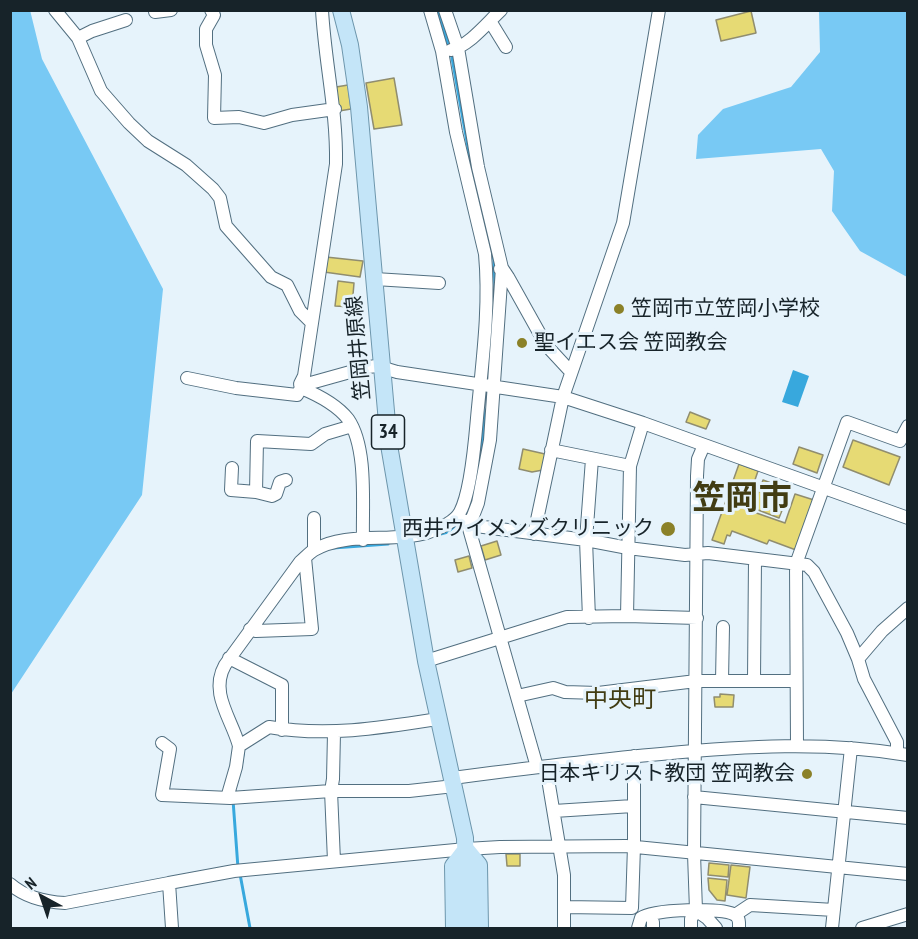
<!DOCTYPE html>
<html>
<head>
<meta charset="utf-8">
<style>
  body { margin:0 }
  #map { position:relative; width:918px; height:939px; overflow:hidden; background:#e6f3fb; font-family:"PT Sans Narrow",sans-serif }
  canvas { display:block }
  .frame { position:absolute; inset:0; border:12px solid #172329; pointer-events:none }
  .north { position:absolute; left:12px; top:867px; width:60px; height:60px; -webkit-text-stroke:4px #e6f3fb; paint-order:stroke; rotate:320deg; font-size:16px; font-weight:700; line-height:24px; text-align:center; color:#172329 }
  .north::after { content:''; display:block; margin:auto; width:21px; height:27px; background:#172329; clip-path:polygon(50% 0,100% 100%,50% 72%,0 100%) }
</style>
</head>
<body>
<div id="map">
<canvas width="918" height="939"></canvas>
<div class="frame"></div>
<div class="north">N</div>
</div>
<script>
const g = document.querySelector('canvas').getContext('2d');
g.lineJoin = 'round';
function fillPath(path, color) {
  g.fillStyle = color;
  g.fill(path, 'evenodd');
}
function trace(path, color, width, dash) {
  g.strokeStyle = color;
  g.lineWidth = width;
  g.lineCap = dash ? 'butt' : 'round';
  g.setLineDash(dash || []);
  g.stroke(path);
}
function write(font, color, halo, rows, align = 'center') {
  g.font = font + ' "PT Sans Narrow","Noto Sans JP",sans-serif';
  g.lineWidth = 6;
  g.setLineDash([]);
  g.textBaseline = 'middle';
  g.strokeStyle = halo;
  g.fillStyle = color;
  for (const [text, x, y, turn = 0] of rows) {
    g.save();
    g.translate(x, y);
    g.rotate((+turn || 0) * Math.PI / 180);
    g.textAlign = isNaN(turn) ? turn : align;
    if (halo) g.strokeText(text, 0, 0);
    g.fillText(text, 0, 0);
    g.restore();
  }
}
fillPath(new Path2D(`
  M30 10 42 59 163 289 142 495 11 694 10 11Z
  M819 11H907V277L860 251 832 211 834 171 821 149 696 159 698 135 723 109 791 87 820 52Z`), '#78c9f4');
fillPath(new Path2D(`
  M793 370 809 376 798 407 782 402Z`), '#38a8dd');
trace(new Path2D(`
  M437 10 449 46
  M451 52 471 164
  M484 217 494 260 495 287
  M479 466 486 410
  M463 517 469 508 477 479
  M437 535 448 532 457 524
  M333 548 388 544
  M241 767 244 748
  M233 800 238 868
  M240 874 250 928`), '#38a8dd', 3);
const building = new Path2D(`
  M751 11 756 33 721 41 716 20Z
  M394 78 402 125 374 129 366 83Z
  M348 85 351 109 339 111 336 87Z
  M326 257 363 261 360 277 324 272Z
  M338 281 354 283 352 307 335 306Z
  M690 412 710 420 706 429 686 422Z
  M853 440 900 457 889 485 843 467Z
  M799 447 823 455 817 473 793 464Z
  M523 449 545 454 543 470 532 472 519 469Z
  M739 464 758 471 745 509 785 523 795 494 814 500 796 550 769 540 767 544 732 531 730 536 727 535 724 544 712 540Z
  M763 480 790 490 779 518 753 508Z
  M497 541 501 555 485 560 481 546Z
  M469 556 472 568 458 572 455 560Z
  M720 694 734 695 733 707H715L714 697H720Z
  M506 854H520V866H507Z
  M709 863 729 865 728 877 708 875Z
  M731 865 750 867 746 898 727 895Z
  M708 878 727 880 725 901 717 900 709 890Z`);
fillPath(building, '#e6da74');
trace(building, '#908d6f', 1.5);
const minor = new Path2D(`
  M55 10 78 38 101 91 129 123 148 141 186 165 213 189 220 198 226 226 271 277 287 285 300 311 312 323
  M211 10 214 15 206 29V45L215 75 214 118 239 117 264 123 292 115 335 109
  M322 10C325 63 337 111 336 164L304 376 300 384 301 388C318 395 337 405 348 419 368 448 362 506 363 540
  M445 10 458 48 478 167 502 268 490 440 478 503 473 516 468 525 537 767
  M155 12 171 10
  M490 21 506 47
  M78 38 92 31 126 20
  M451 50C470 45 487 23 501 10
  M500 269 502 268 508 277 546 345 571 372
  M375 279 439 283
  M187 378 236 388 297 395 301 388
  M306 390 307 384 368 367 377 366 397 372 563 397 643 423 908 518
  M551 450 630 466
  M232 468 231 490 256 492
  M286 480 280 482 276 494 272 496 256 492 257 441 311 444 325 434 352 426
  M314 518V550
  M463 520 468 525 586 540 628 548 685 555 708 553 807 565 814 572 847 633 858 659 864 679 897 742V753
  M534 534 563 397 623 223 659 10
  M627 616 630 466 643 423
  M589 618 586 540 592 459
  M250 629 256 631 312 629 305 558
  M229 658 282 685V730
  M858 659 882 631 908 608
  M426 661 567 617 627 616 697 618
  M754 680 755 559
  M722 681 723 627
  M517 696 553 688 565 692 598 693 696 681H796
  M162 743 170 749 162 795 230 798 331 791H409L454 786
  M797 745 796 564 847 422 900 441 908 426
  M239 746C232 719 209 693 225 665L300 562C305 558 309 553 314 550 347 531 391 543 426 533 438 529 454 523 460 512 471 492 475 441 477 418 482 363 490 309 485 254L456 132 442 51 430 10
  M546 767 564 875V928
  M452 778C522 769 591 760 661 754 744 746 826 741 908 755
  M694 797 908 818
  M227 798 236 767 239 746 269 727C326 737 381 728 438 719
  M554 811 633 806
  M334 861 331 791 333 779 334 733
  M10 884C26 898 45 902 65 903L169 883
  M564 907 632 908 634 846V756
  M697 911 707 918 716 928
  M735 915 750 905 834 910
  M653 922V928
  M172 928 169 883 234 871 466 849 500 847 626 846 908 874
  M638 928 641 918C652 909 724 907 735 915 740 918 739 924 739 928
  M691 928V919L696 910 694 854 697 476 698 459 704 445
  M832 928 851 748
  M862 928 908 914`);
const major = new Path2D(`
  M341 10 350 45 359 107 389 445 426 661 465 838 467 928
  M466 849 479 865 480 928
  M454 928 453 866 466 849`);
trace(minor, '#526f80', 14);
trace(major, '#6d96ac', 18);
trace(minor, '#fff', 12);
trace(major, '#c4e5f8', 16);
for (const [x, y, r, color] of [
  [619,309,6,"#8b8128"],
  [522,343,6,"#8b8128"],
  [668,529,8,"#8b8128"],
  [807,774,6,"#8b8128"]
]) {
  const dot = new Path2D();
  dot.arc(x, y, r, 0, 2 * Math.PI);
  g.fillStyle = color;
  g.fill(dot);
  trace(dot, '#e6f3fb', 2);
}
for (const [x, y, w] of [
  [388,432,33]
]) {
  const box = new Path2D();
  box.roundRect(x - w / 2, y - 17, w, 34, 4.5);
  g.fillStyle = '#e6f3fb';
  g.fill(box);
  trace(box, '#172329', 1.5);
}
write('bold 20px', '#172329', null, [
  ["34",388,432]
]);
write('21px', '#172329', '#e6f3fb', [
  ["笠岡市立笠岡小学校",631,309],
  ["聖イエス会 笠岡教会",534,343],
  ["西井ウイメンズクリニック",654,529,"right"],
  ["日本キリスト教団 笠岡教会",795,774,"right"]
], 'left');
write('21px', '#172329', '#e6f3fb', [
  ["笠岡井原線",359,348,-95]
]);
write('24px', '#413c13', '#e6f3fb', [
  ["中央町",620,700]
]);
write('bold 33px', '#413c13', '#e6f3fb', [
  ["笠岡市",742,500]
]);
</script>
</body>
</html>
